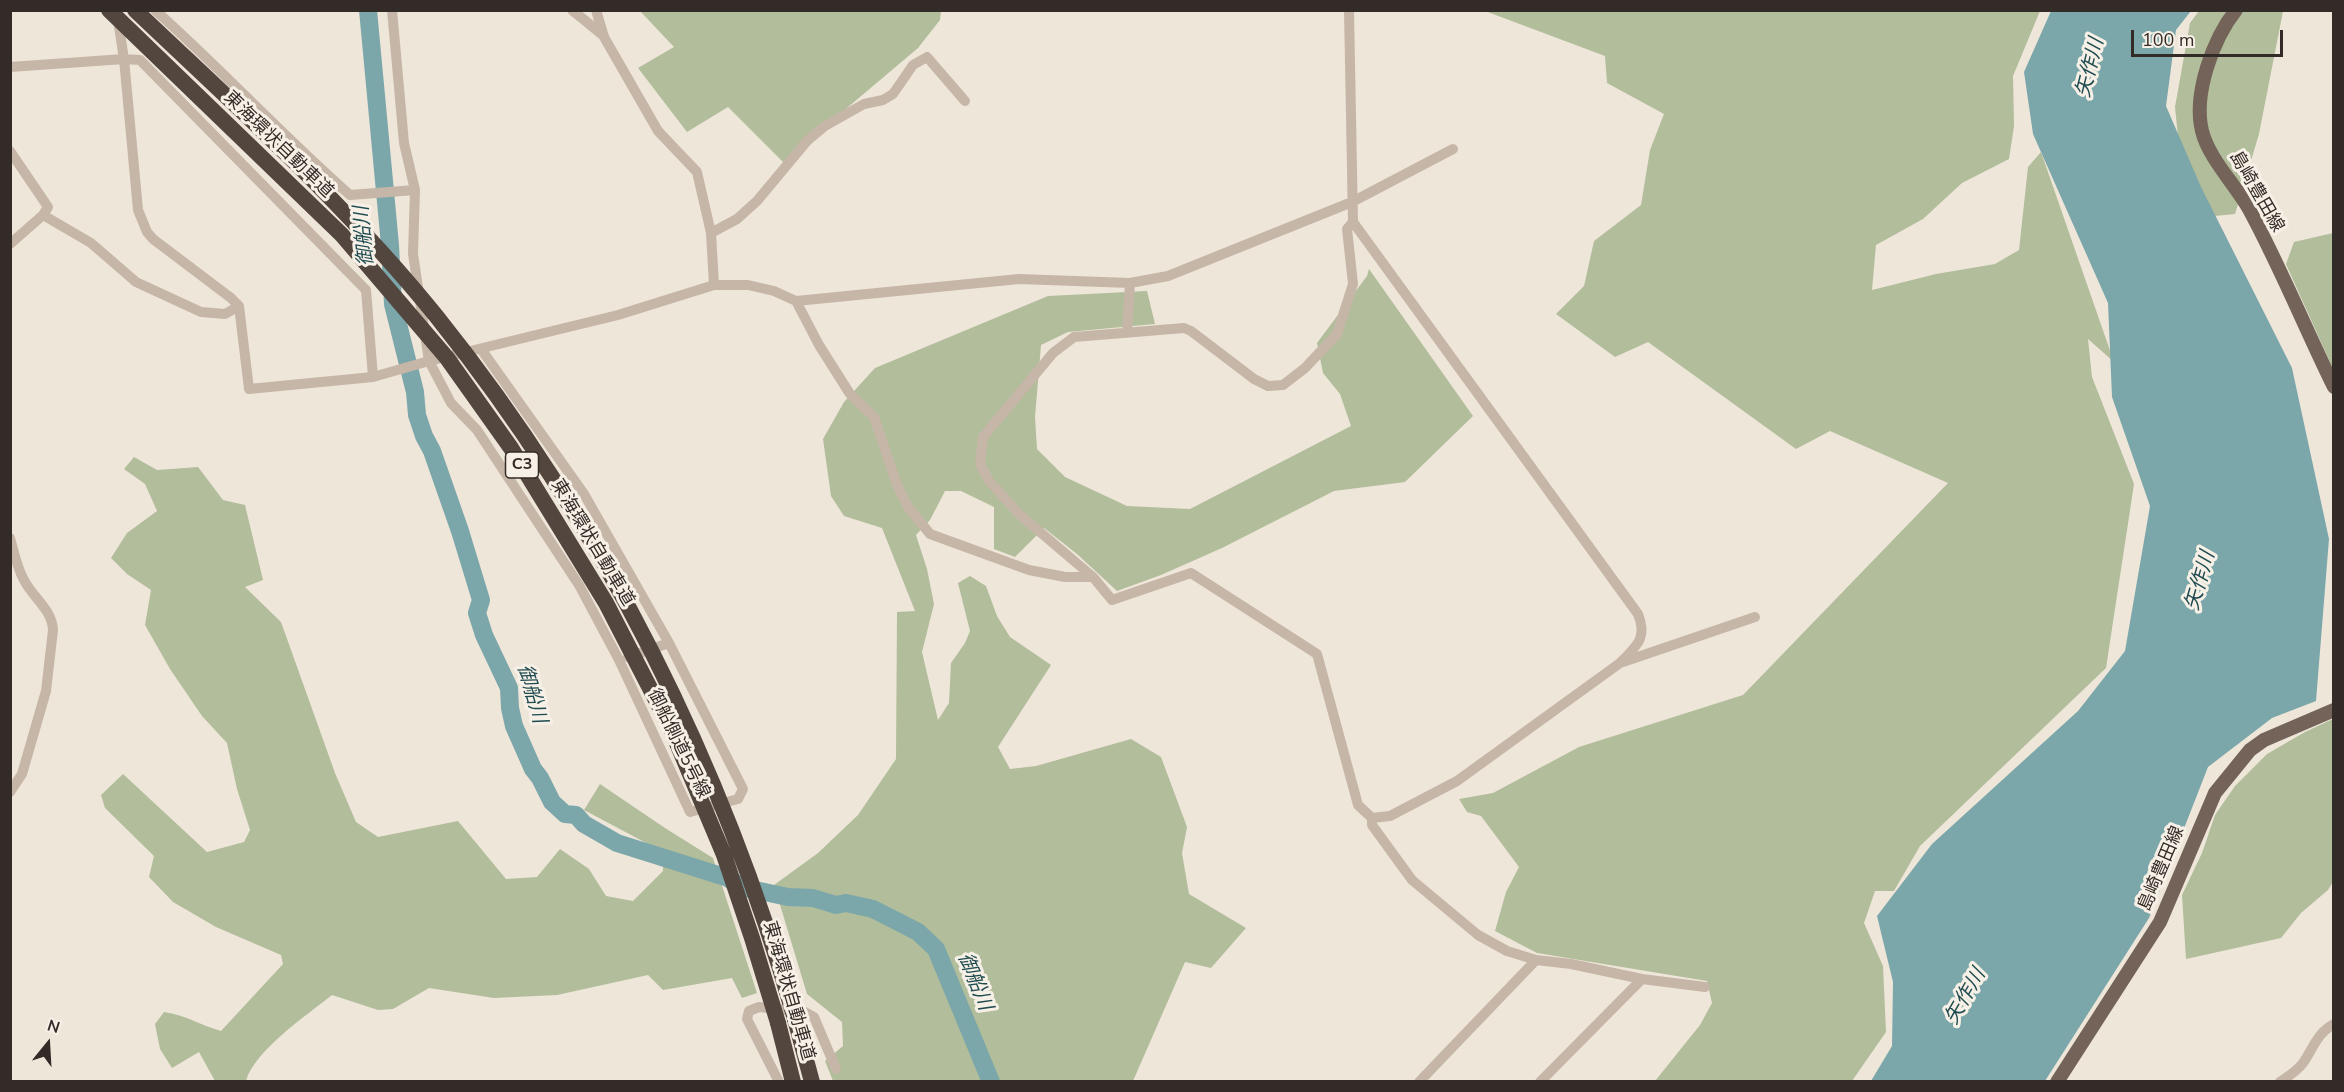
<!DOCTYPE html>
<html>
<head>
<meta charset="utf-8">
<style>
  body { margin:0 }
  #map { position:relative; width:2344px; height:1092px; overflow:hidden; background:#efe6da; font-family:"Nunito Sans",sans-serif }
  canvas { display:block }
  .frame { position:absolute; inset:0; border:12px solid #332b27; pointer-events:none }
  .north { position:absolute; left:18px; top:1014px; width:60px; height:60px; -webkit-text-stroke:4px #f7f0e6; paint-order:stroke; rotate:18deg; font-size:16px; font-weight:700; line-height:24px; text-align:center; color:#332b27 }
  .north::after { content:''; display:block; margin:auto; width:21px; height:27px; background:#332b27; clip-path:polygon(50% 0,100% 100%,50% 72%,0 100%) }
  .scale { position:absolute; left:2131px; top:30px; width:152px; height:27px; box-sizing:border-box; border:3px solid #332b27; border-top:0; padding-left:8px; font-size:18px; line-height:21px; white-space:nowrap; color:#332b27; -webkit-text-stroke:4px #f7f0e6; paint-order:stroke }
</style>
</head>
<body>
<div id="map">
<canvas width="2344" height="1092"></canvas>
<div class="frame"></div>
<div class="north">N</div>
<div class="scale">100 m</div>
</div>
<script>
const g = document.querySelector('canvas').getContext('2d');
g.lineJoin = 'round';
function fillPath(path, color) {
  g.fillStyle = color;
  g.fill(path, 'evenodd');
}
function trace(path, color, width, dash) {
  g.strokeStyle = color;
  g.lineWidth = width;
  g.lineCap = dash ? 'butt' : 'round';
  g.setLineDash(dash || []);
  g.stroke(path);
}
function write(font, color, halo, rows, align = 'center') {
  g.font = font + ' "Nunito Sans","Noto Sans JP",sans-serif';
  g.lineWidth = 6;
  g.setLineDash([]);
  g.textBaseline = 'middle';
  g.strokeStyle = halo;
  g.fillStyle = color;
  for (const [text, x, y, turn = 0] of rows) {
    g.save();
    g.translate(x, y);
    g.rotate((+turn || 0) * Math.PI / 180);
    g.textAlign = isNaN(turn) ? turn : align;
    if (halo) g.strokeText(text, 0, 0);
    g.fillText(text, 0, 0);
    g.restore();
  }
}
fillPath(new Path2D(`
  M640 11H941L940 20 918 48 783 162 728 107 687 132 638 68 674 47Z
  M1485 11H2040L2013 76 2014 126 2009 159 1962 183 1923 219 1876 245 1872 290 1936 274 1995 264 2019 250 2028 167 2041 152 2114 362 2088 339 2092 377 2134 484 2106 668 1920 846 1894 891H1875L1864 923 1883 966 1886 1032 1852 1081H1655L1700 1025 1712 1003 1707 981 1537 953 1495 931 1506 892 1519 867 1481 816 1467 812 1459 799 1493 793 1579 747 1743 695 1948 483 1830 431 1796 449 1648 342 1615 357 1556 314 1584 286 1594 241 1641 205 1650 150 1664 114 1607 83 1605 56Z
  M2199 11H2283L2259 134 2235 214 2194 218 2183 186 2175 107 2190 23Z
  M2333 233H2334L2333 369 2286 264 2294 242Z
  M1369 269 1473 416 1405 482 1334 491 1222 548 1161 575 1117 591 1077 554 1044 528 1015 557 994 549V507L961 491H945L930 520 916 535 927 569 934 604 922 652 938 720 949 703 951 663 965 643 970 631 958 583 970 576 986 586 997 616 1010 637 1051 665 998 747 1010 769 1036 766 1131 739 1161 757 1187 827 1182 853 1189 894 1246 928 1211 968 1185 962 1133 1081H833L825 1061 843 1046 842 1022 807 994 774 885 818 853 858 815 896 759 897 612 915 611 882 528 844 516 831 496 823 439 844 402 875 368 1048 296 1147 291 1155 324 1068 332 1041 345 1035 417 1037 449 1065 477 1127 506 1190 509 1351 426 1340 394 1323 373 1317 343 1367 276Z
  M134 457 157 470 198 467 223 500 245 505 263 580 245 587 281 622 335 773 356 822 378 837 458 821 506 879 537 877 560 849 589 869 606 896 633 901 663 871V852L584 810 600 784 665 828 713 858 757 993 742 998 732 978 663 990 648 975 557 995 494 998 429 988 393 1009 378 1010 332 995C307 1015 254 1051 246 1081H215L199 1052 172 1068 160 1049 155 1024 164 1012C186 1015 200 1025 221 1031L283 964 281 955 216 927 173 902 149 877 154 856 105 808 101 795 123 774 207 852 244 842 250 830 237 789 227 743 202 716 170 669 145 625 151 590 127 574 111 558 127 533 157 511 145 484 124 469Z
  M2333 719 2334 880 2328 890 2301 913 2281 938 2186 959 2182 895 2202 853 2215 815 2235 786 2267 754 2305 732Z`), '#b1bd9b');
fillPath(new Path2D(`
  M2051 11H2191L2176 30 2166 106 2201 187 2292 368 2329 539 2316 701 2272 718 2208 767 2149 918 2045 1081H1871L1892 1046 1893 982 1877 916 1932 844 2078 711 2125 651 2150 506 2112 397 2108 303 2033 134 2024 72Z`), '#7ba7aa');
trace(new Path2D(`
  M368 10 390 245 393 304 415 392 417 415 424 436 432 451 460 531 481 600 477 613 484 635 509 688 510 708 514 726 533 769 540 778 552 802 565 814 576 815 584 824 617 843 728 878 741 887 788 897 813 898 836 905 846 903 873 909 918 932 936 949 991 1082`), '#7ba7aa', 18);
trace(new Path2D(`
  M155 10C222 70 283 136 350 195L415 190
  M392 10 404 143 415 190 413 254 429 361 451 403 477 430 579 585 619 660 690 812 738 799 743 789 669 643 584 494 481 349
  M572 10 604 36
  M596 10 604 37 658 131 697 172 711 233 714 285
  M1349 10 1353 222 1638 614C1648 639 1636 646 1620 663L1457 781 1390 816 1372 818 1358 805 1317 654 1191 573 1112 600 1093 577 1020 515 989 481 980 464 983 437 1053 353 1074 337 1184 328 1191 331 1254 379 1268 386 1283 385 1305 368 1337 334 1353 284 1347 229 1353 222
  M118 20 124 59 138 210 147 232 153 239 231 298 239 306 249 389 373 377 429 361 618 315 714 285H748L774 291 796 301 1019 279 1130 283 1168 276 1352 202 1453 149
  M10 67 124 59 140 60 366 290 373 377
  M10 151 48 207 43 215 10 244
  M43 215 91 243 136 282 201 312 225 314 239 306
  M711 233 737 219 757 201 807 141 825 126 864 104 883 100 893 94 913 65 927 57 965 101
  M796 301 819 345 850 394 874 417 897 485 908 507 930 534 1029 570 1065 577H1093
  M1127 332 1130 283
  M10 538C14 552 17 568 24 580 33 598 52 609 53 630L46 691 22 774 10 792
  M628 657 669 643
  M1623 662 1755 617
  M1372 818V825L1412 880 1478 935 1507 951 1536 960 1571 964 1642 979 1705 987
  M779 1082 747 1019 749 1011 759 1007 805 1012 814 1017 836 1069
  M1419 1082 1536 960
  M1540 1082 1642 979
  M2280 1082C2289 1076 2297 1071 2303 1063 2313 1049 2317 1033 2334 1024`), '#c6b6a7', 10);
trace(new Path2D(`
  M2236 10C2213 39 2193 94 2202 131 2209 159 2235 184 2249 209 2280 266 2305 328 2334 387
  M2057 1082 2160 922 2215 793 2250 750 2264 740 2334 710`), '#746359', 14);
trace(new Path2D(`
  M795 1019 812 1082
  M778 1023 793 1082`), '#53463f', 16);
trace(new Path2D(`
  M109 10 342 235 447 358 511 448 606 603 671 729 724 855 752 938 778 1023
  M135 10C239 109 347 205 437 317 602 523 723 765 795 1019`), '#53463f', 16);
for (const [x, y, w] of [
  [522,465,33]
]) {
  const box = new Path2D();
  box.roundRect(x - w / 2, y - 13, w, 26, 4.5);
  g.fillStyle = '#f7f0e6';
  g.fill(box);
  trace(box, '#332b27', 1.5);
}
write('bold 16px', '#332b27', null, [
  ["C3",522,465]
]);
write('18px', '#332b27', '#f7f0e6', [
  ["東海環状自動車道",278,145,44],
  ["島崎豊田線",2256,192,60],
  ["東海環状自動車道",592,543,59],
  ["御船側道5号線",678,744,64],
  ["島崎豊田線",2162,869,-67],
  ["東海環状自動車道",788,991,74]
]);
write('italic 20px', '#204c51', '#f7f0e6', [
  ["矢作川",2091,68,-76],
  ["御船川",365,236,-95],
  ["矢作川",2201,581,-74],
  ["御船川",531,694,74],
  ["御船川",974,982,68],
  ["矢作川",1966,997,-60]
]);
</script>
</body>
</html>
